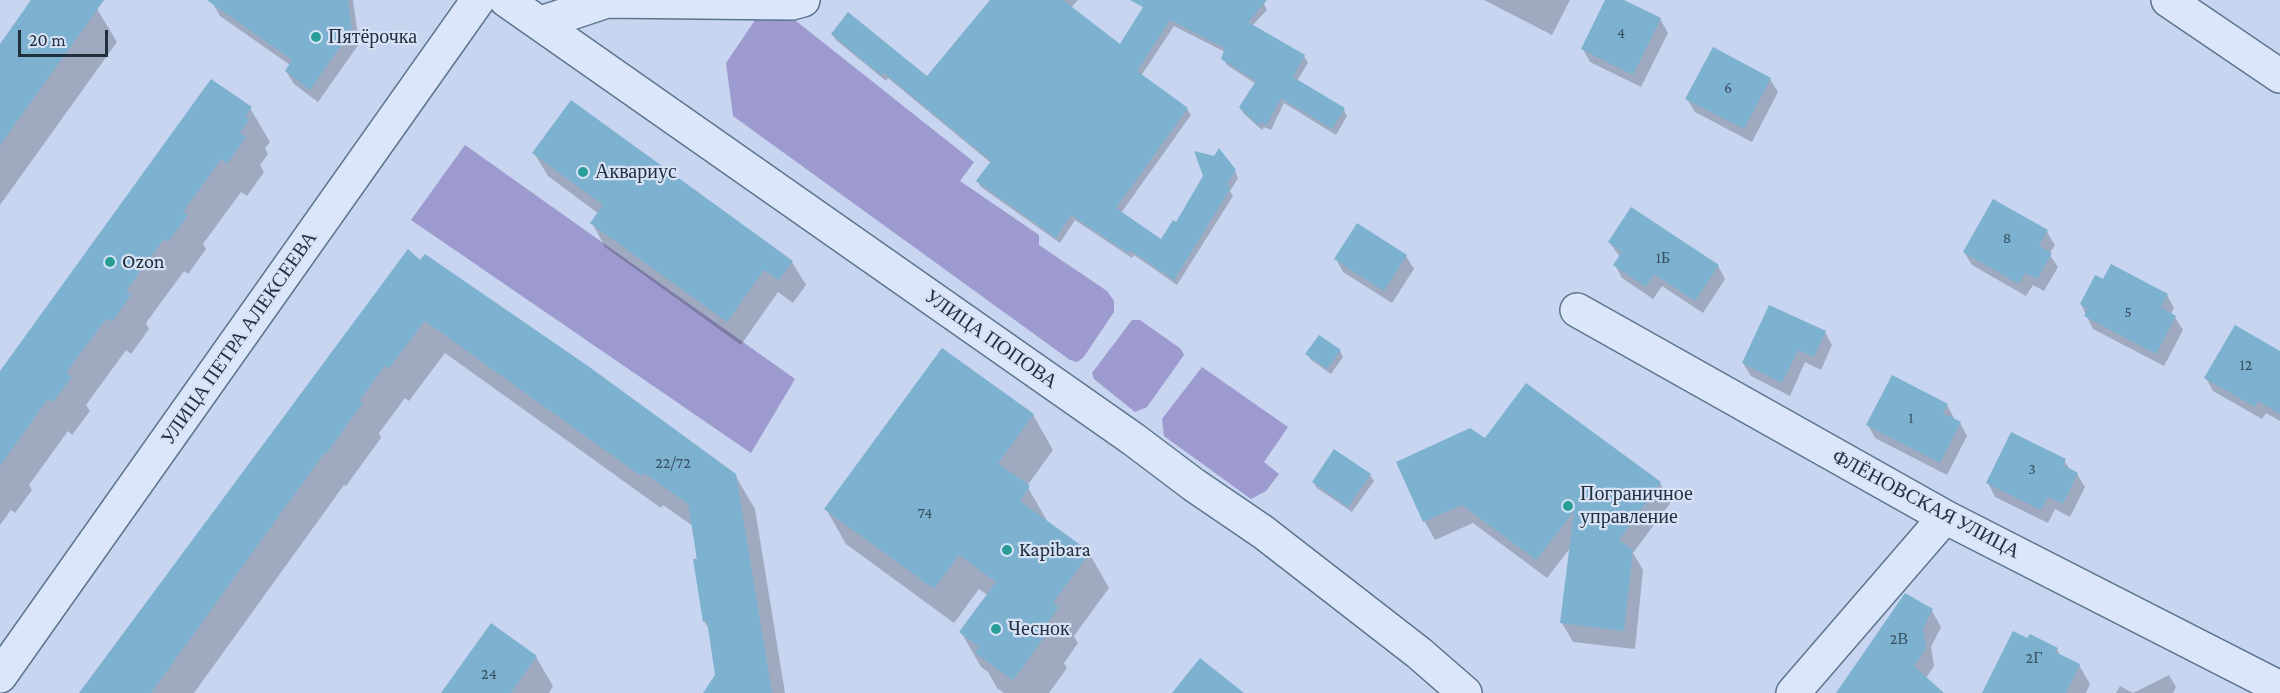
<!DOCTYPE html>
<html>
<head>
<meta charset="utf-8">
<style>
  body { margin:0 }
  #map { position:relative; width:2280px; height:693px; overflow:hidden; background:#c7d5f0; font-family:"Crimson Pro",serif }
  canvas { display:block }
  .scale { position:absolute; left:18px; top:30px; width:90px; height:27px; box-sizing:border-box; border:3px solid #20303d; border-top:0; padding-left:8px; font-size:18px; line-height:21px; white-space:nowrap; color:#20303d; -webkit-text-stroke:4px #d7e2f7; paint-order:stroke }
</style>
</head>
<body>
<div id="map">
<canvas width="2280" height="693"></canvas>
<div class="scale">20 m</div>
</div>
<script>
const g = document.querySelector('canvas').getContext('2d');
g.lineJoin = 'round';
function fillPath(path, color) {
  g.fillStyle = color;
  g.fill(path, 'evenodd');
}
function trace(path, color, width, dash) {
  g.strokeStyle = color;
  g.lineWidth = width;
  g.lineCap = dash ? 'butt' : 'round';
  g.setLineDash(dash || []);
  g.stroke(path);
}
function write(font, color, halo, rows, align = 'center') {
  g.font = font + ' "Crimson Pro",serif';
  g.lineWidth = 4.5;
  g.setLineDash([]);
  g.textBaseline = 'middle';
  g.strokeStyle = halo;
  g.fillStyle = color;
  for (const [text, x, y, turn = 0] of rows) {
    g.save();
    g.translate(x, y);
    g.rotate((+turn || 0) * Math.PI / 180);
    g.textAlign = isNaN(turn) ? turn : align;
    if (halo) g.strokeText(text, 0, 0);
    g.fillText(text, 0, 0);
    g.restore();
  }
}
fillPath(new Path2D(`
  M791 17 974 162 960 181 1039 235V245L1107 291 1114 301V312L1083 358 1077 362 1070 360 733 116 726 63 755 20Z
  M465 145 795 379 751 453 411 220Z
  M1132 320H1140L1181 349 1184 355 1147 407 1135 412 1094 379 1092 373Z
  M1202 367 1288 427 1264 462 1279 474 1266 491 1251 499 1164 436 1162 419Z`), '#9d9acf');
fillPath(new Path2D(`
  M33 0H85L97 9 117 42 0 205V46Z
  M214 0H353L359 44 318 102 294 84 286 71 290 65 220 16 212 2Z
  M993 0H1078L1071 8 1120 46 1157 0H1257L1264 4 1267 10 1252 26 1304 56 1308 63 1297 81 1344 110 1347 116 1336 135 1284 103 1271 130 1264 127 1262 130 1244 114 1240 108 1256 84 1227 65 1223 58 1225 52 1174 26 1141 76 1187 109 1191 115 1121 213 1162 241 1235 171 1238 178 1230 191 1233 196 1177 285 1134 255 1132 258 1075 220 1060 243 981 187 977 181 991 163 888 78 886 81 836 40 832 34 927 78Z
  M1484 0H1570L1552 35Z
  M1607 0H1621L1660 19 1668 33 1641 87 1590 62 1583 49Z
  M1770 79 1778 92 1752 142 1695 112 1687 99Z
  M250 108 270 142 265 148 268 154 260 165 264 172 247 196 241 192 203 244 206 249 188 274 184 271 146 323 149 329 131 354 126 350 86 405 90 411 72 435 68 431 29 485 32 490 15 513 11 510 0 525V374Z
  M534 153 792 262 806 285 793 303 778 292 741 345 605 247 592 223 599 214 548 176Z
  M1994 201 2047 232 2055 245 2049 254 2058 267 2044 291 2033 285 2026 296 1972 265 1964 252Z
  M1609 242 1718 266 1725 279 1703 313 1662 286 1653 299 1622 278 1615 265 1620 257Z
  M1406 256 1414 269 1392 303 1343 272 1336 259Z
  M420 262 735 475 755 509 785 693H705L717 676 710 631 704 621 693 526 663 505 661 508 445 353 409 401 405 398 379 433 381 438 346 486 344 485 194 693H81Z
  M2104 281 2167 295 2174 308 2171 314 2175 317 2183 330 2164 366 2093 329 2081 304Z
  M1825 332 1832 345 1821 370 1805 362 1790 396 1751 376 1743 363Z
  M1340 351 1343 357 1331 374 1311 360 1307 354Z
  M2280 353V421L2266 413 2262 419 2213 391 2206 378Z
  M1526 385 1660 483 1671 502 1633 553 1643 570 1635 649 1573 642 1562 623 1571 547 1547 578 1473 523 1435 540 1425 522 1398 462 1486 440Z
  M1947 405 1954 418 1953 420 1960 423 1967 436 1947 475 1875 438 1868 425Z
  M1033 415 1053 450 1027 486 1049 524 1089 553 1109 588 1074 636 1078 643 1064 663 1067 668 1049 693H1004L997 688 988 672 981 667 961 632 988 595 979 589 954 623 846 544 826 509Z
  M2064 460 2070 470 2077 474 2085 487 2070 517 2055 509 2048 523 1995 497 1988 483Z
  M1370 475 1374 481 1352 512 1317 488 1313 482Z
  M1932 611 1941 627 1931 647 1934 666 1926 678 1936 693H1838Z
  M2057 649 2061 657 2079 665 2090 684 2086 693H1988Z
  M536 657 553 686 549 693H443Z
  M2169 675 2176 687 2173 693H2116L2120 686 2133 693Z`), '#0003');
fillPath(new Path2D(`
  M31 0H104L0 145V44Z
  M207 0H348L352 30 310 90 285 71 292 60Z
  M990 0H1063L1120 44 1143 7 1130 0H1267L1248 22 1305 55 1293 77 1345 108 1332 129 1281 98 1267 125 1260 122 1258 125 1239 107 1256 81 1221 59 1225 48 1170 20 1137 71 1188 108 1116 208 1161 239 1173 220 1176 222 1203 176 1194 151 1214 156 1219 148 1236 170 1227 184 1230 189 1174 280 1130 250 1128 253 1071 215 1056 238 976 181 991 161 884 73 882 76 831 34 848 12 927 76Z
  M1605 0H1624L1661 18 1633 75 1581 49Z
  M1713 47 1771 78 1744 129 1685 99Z
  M211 79 252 107 245 116 250 119 240 133 246 137 227 164 221 159 183 212 188 215 168 242 164 239 126 291 131 295 112 322 107 318 66 373 72 377 53 402 48 399 0 466V371Z
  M571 100 793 261 779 280 764 270 727 322 590 223 603 205 532 153Z
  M1993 199 2048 230 2039 246 2052 253 2037 279 2025 273 2019 284 1963 252Z
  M1631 207 1719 265 1695 301 1654 274 1646 287 1613 265 1622 252 1608 242Z
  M1357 223 1407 255 1384 291 1334 259Z
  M408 249 420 260 425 254 588 366 736 474 772 693H703L715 675 707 621 703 622 693 559H697L688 504 644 473 641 476 425 321 389 368 385 366 360 400 363 403 326 454 325 452 151 693H79Z
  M2111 264 2168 294 2161 307 2176 316 2156 354 2084 316 2088 309 2080 304 2095 275 2103 279Z
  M1769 305 1826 331 1814 357 1798 350 1782 383 1742 363Z
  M2235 325 2280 351V414L2258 401 2255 407 2204 378Z
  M1319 335 1341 350 1327 369 1305 354Z
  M942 348 1034 414 998 463 1030 486 1020 501 1090 552 1053 603 1059 607 1043 629 1048 632 1013 680 975 653 979 647 959 632 996 582 959 555 934 589 824 509Z
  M1892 375 1948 404 1943 413 1961 422 1940 463 1866 425Z
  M1526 383 1661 482 1619 540 1633 550 1624 631 1560 623 1574 511 1536 560 1462 505 1423 522 1396 462 1470 428 1485 438Z
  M2011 432 2066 459 2063 465 2078 473 2063 504 2048 497 2041 510 1986 483Z
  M1334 449 1371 474 1348 507 1312 482Z
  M1905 593 1933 609 1923 629 1926 648 1914 666 1944 693H1836Z
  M491 623 537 656 511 693H441Z
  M2013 631 2027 638 2030 634 2058 648 2055 652 2080 664 2066 693H1982Z
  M1200 658 1244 693H1172Z`), '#7cb1cf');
const minor = new Path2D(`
  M506 0 1133 439 1194 485 1263 532 1419 653 1465 693
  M2168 0 2280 76
  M541 23 607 1 792 3 803 0
  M1577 310 1945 517 2280 688
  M0 676 478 0
  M1793 693 1945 517`);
trace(minor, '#5b758d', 36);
trace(minor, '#dbe6fa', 33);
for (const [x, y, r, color] of [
  [316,37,6,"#299e97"],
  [583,172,6,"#299e97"],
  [110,262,6,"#299e97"],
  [1568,506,6,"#299e97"],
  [1007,550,6,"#299e97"],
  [996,629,6,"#299e97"]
]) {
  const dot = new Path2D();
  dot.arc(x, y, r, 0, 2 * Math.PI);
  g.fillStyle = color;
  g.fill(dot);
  trace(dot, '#d7e2f7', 2);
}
write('16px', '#375062', null, [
  ["4",1621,33],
  ["6",1728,88],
  ["8",2007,238],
  ["1Б",1663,258],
  ["5",2128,312],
  ["12",2246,365],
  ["1",1911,418],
  ["22/72",673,463],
  ["3",2032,469],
  ["74",925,513],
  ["2В",1899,639],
  ["2Г",2034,658],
  ["24",489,674]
]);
write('20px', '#20303d', '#d7e2f7', [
  ["Пятёрочка",328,37],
  ["Аквариус",595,172],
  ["Ozon",122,262],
  ["Пограничное",1580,494],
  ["управление",1580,517],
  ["Kapibara",1019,550],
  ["Чеснок",1008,629]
], 'left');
write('20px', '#20303d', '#d7e2f7', [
  ["УЛИЦА ПЕТРА АЛЕКСЕЕВА",239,338,-55],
  ["УЛИЦА ПОПОВА",991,339,35],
  ["ФЛЁНОВСКАЯ УЛИЦА",1926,504,28]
]);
</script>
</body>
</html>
